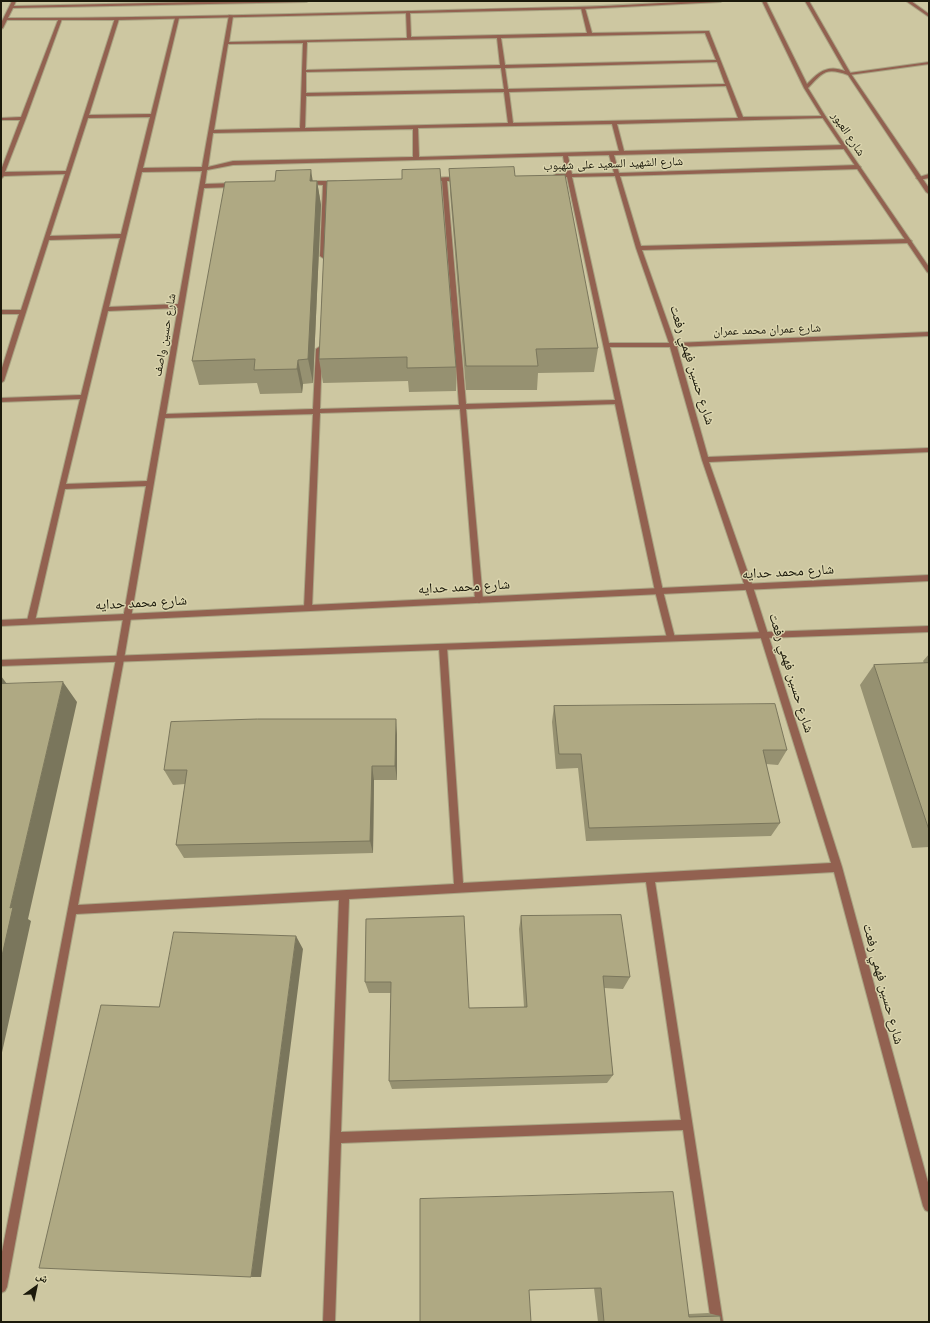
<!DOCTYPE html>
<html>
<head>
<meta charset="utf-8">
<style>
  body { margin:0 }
  #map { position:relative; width:930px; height:1323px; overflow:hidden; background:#cdc7a1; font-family:"PT Sans","Noto Naskh Arabic",sans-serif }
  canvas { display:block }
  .frame { position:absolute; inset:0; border:2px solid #1b190b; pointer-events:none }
  .north { position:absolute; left:16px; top:1267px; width:40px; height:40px; -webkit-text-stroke:3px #dad4ad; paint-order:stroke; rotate:33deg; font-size:11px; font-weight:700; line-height:16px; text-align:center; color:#1b190b }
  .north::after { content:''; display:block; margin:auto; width:14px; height:18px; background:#1b190b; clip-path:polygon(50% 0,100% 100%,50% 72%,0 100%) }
</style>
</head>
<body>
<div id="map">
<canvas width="930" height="1323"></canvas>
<div class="frame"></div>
<div class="north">ش</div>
</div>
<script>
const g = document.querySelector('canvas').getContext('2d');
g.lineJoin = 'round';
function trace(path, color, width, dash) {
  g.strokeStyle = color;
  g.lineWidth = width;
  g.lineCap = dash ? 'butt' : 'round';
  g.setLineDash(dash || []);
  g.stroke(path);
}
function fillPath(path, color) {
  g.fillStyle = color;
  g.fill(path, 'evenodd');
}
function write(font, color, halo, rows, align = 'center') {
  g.font = font + ' "PT Sans","Noto Naskh Arabic",sans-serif';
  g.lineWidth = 3;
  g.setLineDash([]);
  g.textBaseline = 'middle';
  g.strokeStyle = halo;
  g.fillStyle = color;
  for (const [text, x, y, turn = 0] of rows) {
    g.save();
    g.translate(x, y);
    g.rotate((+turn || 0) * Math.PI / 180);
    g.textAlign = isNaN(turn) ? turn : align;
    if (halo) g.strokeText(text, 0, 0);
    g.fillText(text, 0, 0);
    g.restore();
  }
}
const service = new Path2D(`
  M929 62V64L849 75 847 74 849 73Z
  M929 174V178L919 180 916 178Z`);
const minor = new Path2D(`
  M906 1H911L929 14V17Z
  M583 7 585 8 592 33 709 31 743 117 824 116 826 117 824 118 617 124 624 151 844 145 847 147 844 149 614 155 619 173 858 165 861 167 858 169 620 176 641 246 909 239 912 241 909 243 642 250 675 343 929 332V336L677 347 708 457 929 448V452L709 462 753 587 842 867 929 1186V1212L925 1210 923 1206 834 872 655 882 723 1322H711L683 1130 341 1143 335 1322H323L339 900 76 914 7 1287 5 1291 1 1293V1257L116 659 146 486 65 489 35 621 34 623H28L27 621 80 399 1 402V398L81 395 120 238 49 240 4 381 1 383V371L19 314H1V310H21L65 174 4 176 1 179V170L20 120H1V118L21 117 58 20 62 19 26 118 5 172 66 171 115 18 119 19 89 115 151 114 175 18 177 17 179 18 143 168 202 167 229 15 233 16 229 42 407 38 406 12 408 11 410 12 411 37 587 33 581 8ZM705 33 716 60 505 65 501 38ZM497 38 500 65 306 70 307 42ZM303 43 300 128 214 130 228 44ZM717 62 725 84 508 89 505 68ZM501 68 504 89 306 93V72ZM726 86 738 118 513 123 509 92ZM504 92 508 123 305 128 306 96ZM150 117 121 234 50 236 88 118ZM612 124 619 151 419 157 418 128ZM413 129V157L233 161 208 167 213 133ZM609 155 614 173 572 174 568 156ZM563 156 566 174H556L553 176 556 178 567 177 615 400 466 404 447 181H460L463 179C458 176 432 177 427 180L430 182 442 181 459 405 320 409 322 349 319 347 316 349 313 409 166 414 204 188 235 187 238 185 235 183 205 184 207 170 233 165ZM202 171 178 304 109 307 142 172ZM615 176 636 248 669 343H609L572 177ZM178 308 147 481 66 484 108 311ZM610 347H670L702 460 745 587 831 863 463 883 447 647 446 645H440L439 647 454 884 78 905 124 659 165 418 313 414 304 608 305 610H311L312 608 320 413 460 409 475 600 479 603 483 600 466 409 615 404 655 591 667 638 668 640H674L675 638 663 591ZM646 882 681 1120 341 1132 349 899Z
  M308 181H336L339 183 336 185H329L326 256 323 258 320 256 323 185 306 184 305 183Z`);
const tertiary = new Path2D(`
  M12 1H16L14 6 243 1H308L306 2 13 8 8 18C196 18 384 11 572 7 622 6 672 1 722 1L720 2 583 9 117 20H7L3 28 1 29V23Z
  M762 1H766L807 84C818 72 828 64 845 71L805 1H809L851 74 929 188V194L926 192 848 75C826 67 823 72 808 88L826 117 929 267V273L927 272 822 117 804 88Z
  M929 575V581L1 626V620Z
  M929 626V632L1 666V660Z`);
trace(service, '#a9a483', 2);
trace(minor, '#a9a483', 2);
trace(tertiary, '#a9a483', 2);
fillPath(service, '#926150');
fillPath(minor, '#926150');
fillPath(tertiary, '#926150');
fillPath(new Path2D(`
  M449 169 515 176 598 348 594 372 538 373 537 390H466L450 193Z
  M313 181H317L321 205 313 383 303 384 302 393 260 394 257 383 199 385 192 361Z
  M327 181 456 367V391L409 392 408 381 323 383 319 359Z
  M929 654V847L912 848 860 685 874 665 924 663 923 661Z
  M554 706 787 750 778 765 766 764 780 823 771 836 586 841 578 768 556 769 552 722Z
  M397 734V780H374L373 853 184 858 176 845 185 784 173 785 164 770Z
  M521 916 630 977 623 989 604 988 613 1075 607 1083 392 1089 389 1081 391 993H369L365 982 366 919 469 1008 524 1007 519 929Z
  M420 1199 689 1314 708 1313 720 1316 721 1322H598L594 1288 529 1290Z`), '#969171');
fillPath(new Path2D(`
  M311 170 315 195 310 181Z
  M317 181 321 205 313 383 308 359Z
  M298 360 303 384 302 393 297 369Z
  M1 676 7 684 1 704Z
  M63 682 77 702 28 919 31 921 1 1057V960L10 908Z
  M396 719 397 734V780L395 766Z
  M372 766 374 780 373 853 370 841Z
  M296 936 303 949 261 1277H251Z`), '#7a765c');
const building = new Path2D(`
  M514 167 515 176 565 175 598 348 536 349 538 366H466L449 169Z
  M440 169 456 367 407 368V357L319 359 327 181 402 179V170Z
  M311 170 310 181H317L308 359 298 360 297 369 254 370 255 359 192 361 225 182 275 181 276 171Z
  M929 663V830L874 665Z
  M63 682 10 908 13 907 1 960V684Z
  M775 704 787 750H763L780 823 589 828 581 754H559L554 706Z
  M258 719H396L395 766H372L370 841 176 845 187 770H164L171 722Z
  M621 915 630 977 603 976 613 1075 389 1081 391 982H365L366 919 464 916 469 1008 527 1007 521 916Z
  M174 932 296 936 251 1277 39 1268 101 1005 159 1007Z
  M673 1192 689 1317 720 1316 721 1322H604L601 1288 529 1290 531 1322H420V1199Z`);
fillPath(building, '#afa983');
trace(building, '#7a765c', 1);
write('12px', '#1b190b', '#dad4ad', [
  ["شارع العبور",848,134,56],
  ["شارع الشهيد السعيد على شهبوب",613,164,-2],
  ["شارع عمران محمد عمران",767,330,-2],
  ["شارع حسين واصف",165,335,-80]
]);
write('14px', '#1b190b', '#dad4ad', [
  ["شارع حسين فهمي رفعت",692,365,73],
  ["شارع محمد حدايه",788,572,-3],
  ["شارع محمد حدايه",464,587,-3],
  ["شارع محمد حدايه",141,603,-3],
  ["شارع حسين فهمي رفعت",791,673,73],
  ["شارع حسين فهمي رفعت",883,984,75]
]);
</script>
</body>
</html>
